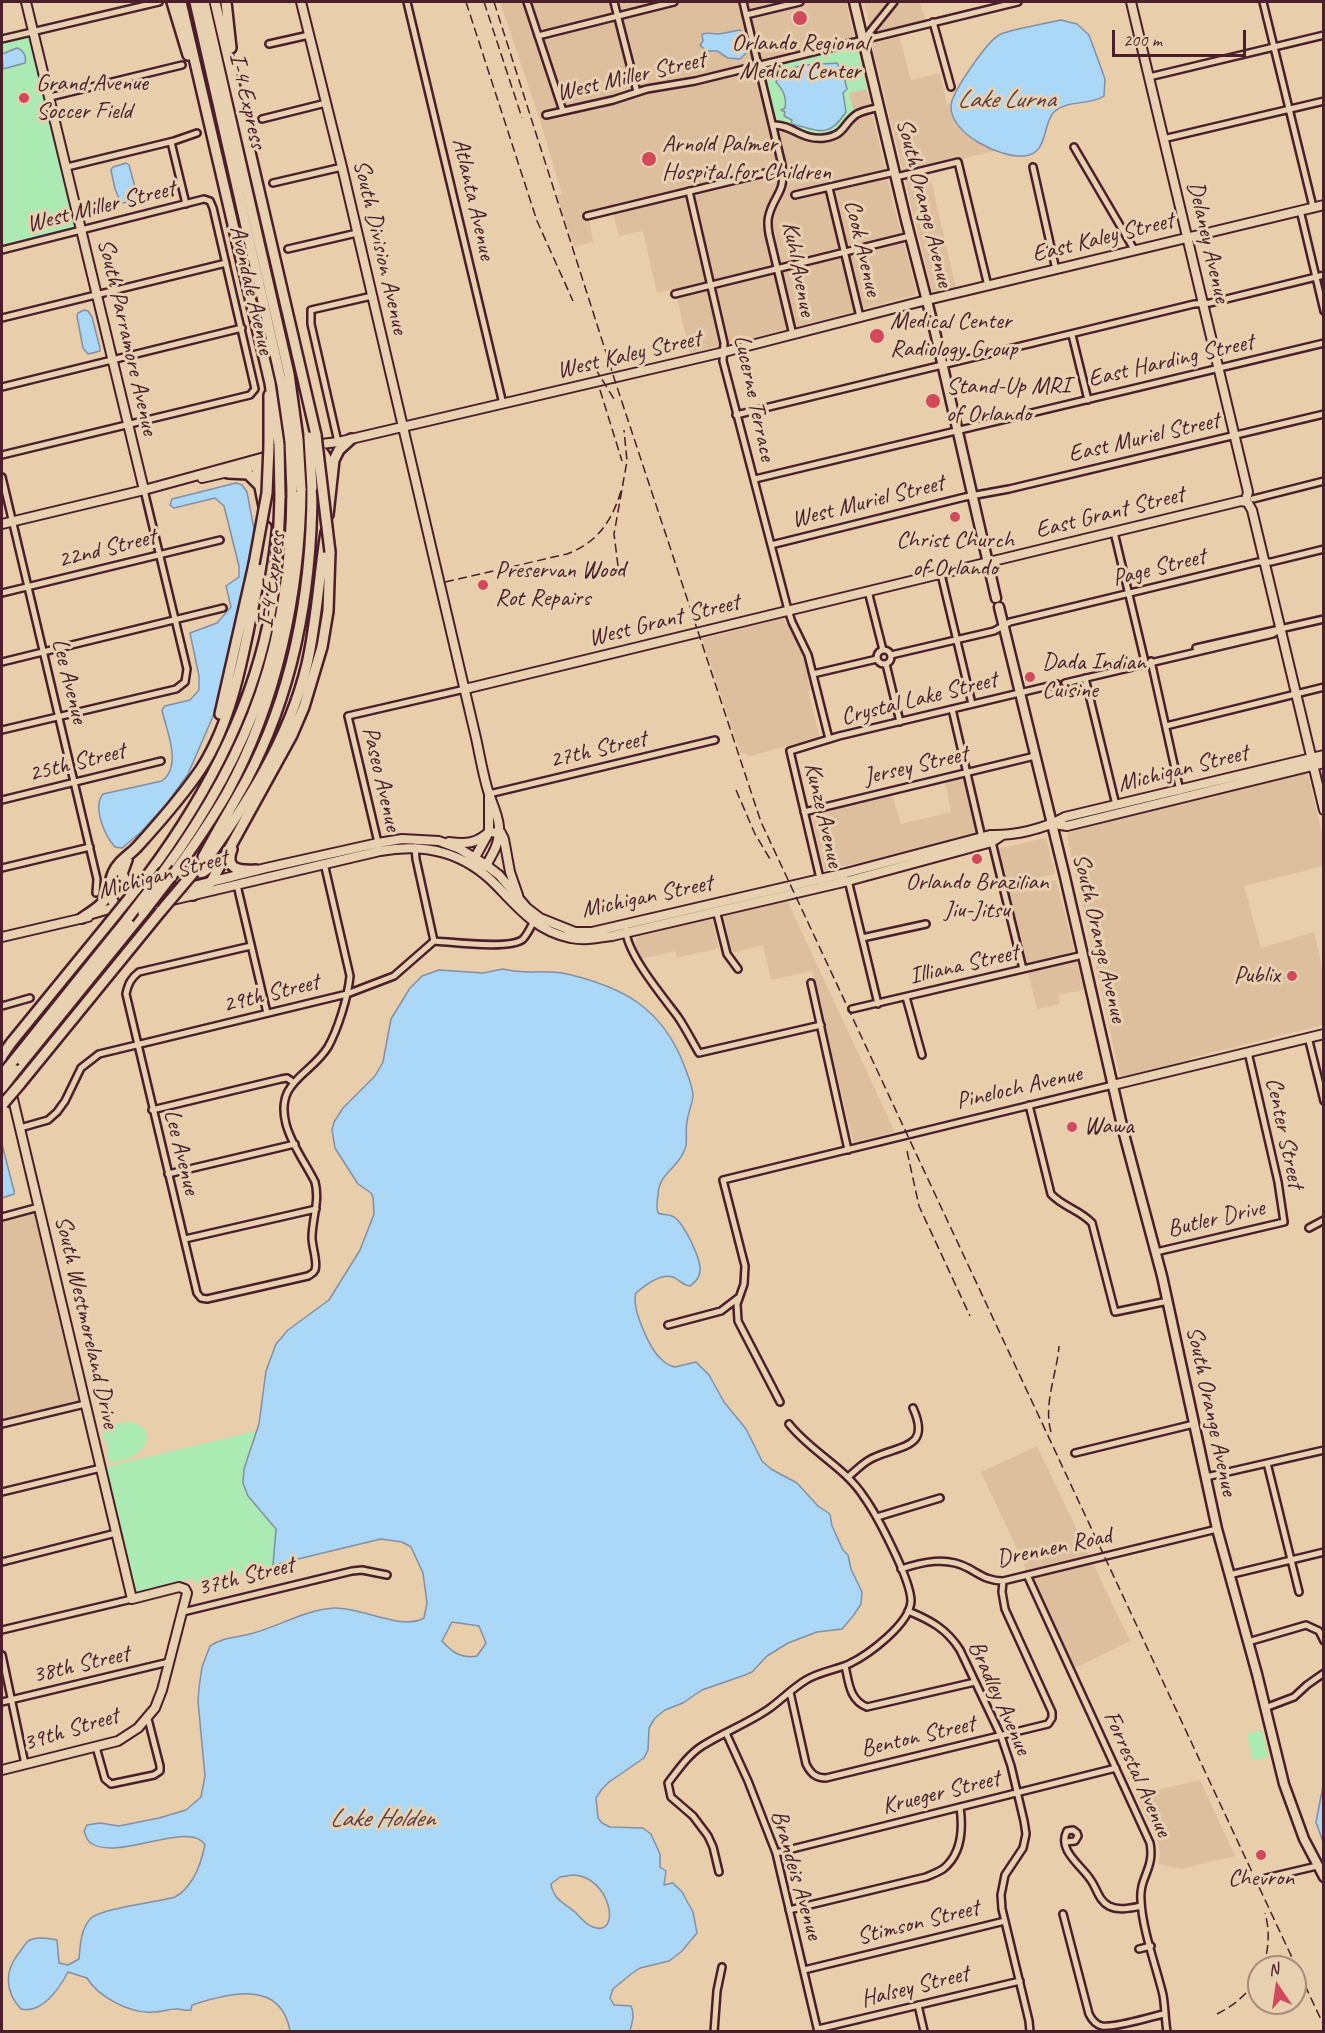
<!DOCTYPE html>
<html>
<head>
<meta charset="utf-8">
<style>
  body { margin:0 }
  #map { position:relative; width:1325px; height:2033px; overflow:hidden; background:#e9ceab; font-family:Caveat,sans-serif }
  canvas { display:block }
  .frame { position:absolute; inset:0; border:3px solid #4a1f2b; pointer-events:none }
  .north { position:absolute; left:1247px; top:1955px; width:60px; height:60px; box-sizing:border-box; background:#e8d1b1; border:2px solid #a98a7b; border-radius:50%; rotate:347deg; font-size:16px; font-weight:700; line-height:24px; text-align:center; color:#4a1f2b }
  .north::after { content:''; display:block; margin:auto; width:21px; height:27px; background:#d1495b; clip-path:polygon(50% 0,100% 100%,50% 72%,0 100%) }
  .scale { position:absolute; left:1112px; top:30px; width:134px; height:27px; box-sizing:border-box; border:3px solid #4a1f2b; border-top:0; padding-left:8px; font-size:18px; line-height:21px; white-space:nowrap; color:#4a1f2b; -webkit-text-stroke:4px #e8d1b1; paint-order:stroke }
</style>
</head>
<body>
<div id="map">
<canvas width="1325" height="2033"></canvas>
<div class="frame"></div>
<div class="north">N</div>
<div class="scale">200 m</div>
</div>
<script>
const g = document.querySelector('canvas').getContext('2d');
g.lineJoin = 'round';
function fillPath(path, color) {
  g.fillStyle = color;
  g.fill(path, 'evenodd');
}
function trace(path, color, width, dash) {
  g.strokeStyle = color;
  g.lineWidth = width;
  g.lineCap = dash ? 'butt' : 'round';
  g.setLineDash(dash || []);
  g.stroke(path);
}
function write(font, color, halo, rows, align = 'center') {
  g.font = font + ' Caveat,sans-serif';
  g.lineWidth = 6;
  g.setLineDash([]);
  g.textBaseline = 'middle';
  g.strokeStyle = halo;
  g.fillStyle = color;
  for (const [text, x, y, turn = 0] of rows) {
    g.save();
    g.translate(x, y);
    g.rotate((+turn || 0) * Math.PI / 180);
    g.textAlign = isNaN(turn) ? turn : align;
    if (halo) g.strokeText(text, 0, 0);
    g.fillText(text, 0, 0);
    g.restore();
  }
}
fillPath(new Path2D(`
  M500 2H846L893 203 916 289 915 295 796 327 690 353 675 289 657 293 643 231 619 236 613 213 589 219 593 242 574 247 557 196 562 194 540 121Z
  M864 2H919L921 4 926 21 872 33Z
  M899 35 911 80 940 73 947 105 950 104 952 115 955 122 965 134 995 151 928 167 956 288 933 295 871 41Z
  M783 618 794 634 801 647 803 660H805L813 690 808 691 820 737 750 756 740 752 702 639Z
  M1305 771 1308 775 1323 838V866L1244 886 1261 948 1314 932 1323 970V1025L1190 1058 1191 1061 1138 1075 1127 1077 1120 1076 1067 836 1069 832Z
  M959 777 964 778 977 834 824 871 811 814 892 794 901 824 951 812 945 781Z
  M1044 838 1047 841 1055 874 1006 885 998 849Z
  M1056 880 1074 949 1072 952 1026 964 1008 891Z
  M787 900 804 937 895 1132 853 1142 812 971 771 980 763 945 732 953 723 914Z
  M712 917 719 948 677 958 675 951 642 959 636 948V934Z
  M1076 959 1084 990 1058 995 1060 1004 1037 1009 1028 972Z
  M33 1211 36 1212 81 1395 79 1400 75 1402 2 1420V1219Z
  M1037 1446 1130 1641 1073 1669 981 1472Z
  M1200 1780 1235 1856 1181 1869 1158 1864 1160 1853 1158 1842 1136 1795Z`), '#ddbf9e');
fillPath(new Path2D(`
  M27 35 32 39 77 224 72 229 2 248V41Z
  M852 49 858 52 867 89 849 93 854 111C825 152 811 132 775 120L764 74 771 66ZM837 63 846 78C846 83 844 87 843 92 843 95 845 98 845 101 845 138 816 129 792 124V120L784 116 785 112 782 110 785 108C787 97 783 90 776 82 787 62 817 65 837 63Z
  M361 1406 393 1536 195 1584 193 1578 136 1592 106 1467Z
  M129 1422C167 1430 138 1464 110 1462L107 1457V1445L102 1435 105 1427 112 1424Z
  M1262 1730 1268 1757 1253 1761 1247 1734Z`), '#abeab2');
const water = new Path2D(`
  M1061 20 1077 24 1089 35 1105 79 1104 96C1090 106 1066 99 1053 113 1042 127 1048 154 1024 156 1000 158 950 134 951 106 951 93 987 42 999 35 1007 30 1049 23 1061 20Z
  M740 30 743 33 744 43 748 51 740 59 728 58 717 51H706L700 45 703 41 702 34C709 32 712 34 718 34 723 34 734 31 740 30Z
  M17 48C23 50 27 56 25 63L3 69 2 54Z
  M837 63 841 71 847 73 845 81 847 89 843 93 846 112C827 141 817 129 791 124L792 120 784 116 785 112 781 110 785 108C787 97 783 90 776 82 782 62 819 65 837 63Z
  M126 163 129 165 138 198 133 202 121 203 115 189 111 170 113 167Z
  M84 310 88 311 92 317 100 348V351L88 354 83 348 77 316 78 313Z
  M236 483 242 485 247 492 254 529 249 568 214 714 188 774 168 802 141 832 122 848 115 847C105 836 92 807 103 794L162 781C183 765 166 730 162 710L165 706 190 700 199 690V676L190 633 217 623 231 607 226 586 239 577V566L224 506 215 498 174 508 170 505 172 499Z
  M503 969C525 975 545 969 567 974 623 987 662 1008 684 1065 687 1074 693 1086 693 1096 692 1105 688 1113 687 1122 685 1131 688 1141 685 1149 678 1169 659 1172 658 1195 657 1202 656 1206 658 1213 662 1215 667 1214 672 1216 683 1220 701 1259 700 1270 700 1278 695 1282 690 1286 682 1285 680 1280 673 1277 661 1273 644 1286 636 1293 631 1308 650 1350 662 1360 666 1364 671 1366 675 1367L696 1362 709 1375 724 1402 746 1429 762 1461 771 1469 797 1483 818 1506 830 1514 832 1526 843 1550 848 1555 851 1569 862 1592 861 1604 853 1616 842 1629 817 1632 788 1643 767 1656 752 1672 745 1675 702 1690 683 1703 665 1710 655 1718 649 1728 648 1750 644 1758 609 1782 602 1789 596 1798 598 1818 602 1823 610 1827 643 1828 651 1834 660 1854V1867L666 1871 664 1885 673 1883 682 1892 693 1912 697 1933 681 1952 669 1961 640 1968 631 1974 613 1989 610 1998 614 2005 631 2006C635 2015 632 2022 630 2031H290C281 1979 229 1993 192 2005L191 2010C185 2011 182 2009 177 2009 169 2009 161 2012 153 2012 131 2014 98 1997 87 1978L68 1972C59 1989 42 2014 21 2009 5 1992 4 1971 19 1953 22 1949 25 1944 28 1941 36 1936 48 1938 57 1940L59 1963 68 1965 79 1959C80 1946 81 1928 91 1918 103 1908 158 1902 175 1897 193 1887 201 1864 205 1845 191 1819 117 1862 91 1843 87 1841 86 1836 84 1831L87 1825 100 1823 119 1826 159 1818 186 1810 201 1797 205 1776 198 1701 199 1688 202 1667 210 1646C223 1637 235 1638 250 1634 278 1627 304 1610 334 1608 362 1607 402 1631 424 1618L427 1603 423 1573 411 1547 402 1542 381 1539 273 1565 276 1529 248 1496 243 1483 244 1469 259 1424 266 1371 276 1344 288 1330 329 1300 360 1250 374 1214 373 1197 371 1193 358 1184 335 1148 332 1130 334 1122 343 1108 375 1076 383 1062 391 1019 410 988 422 976 439 970 483 973ZM452 1622 479 1626 486 1643 477 1656C461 1659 452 1652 442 1641ZM573 1875C611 1876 622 1938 593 1927 586 1925 580 1917 575 1912 564 1903 553 1899 551 1884L560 1877Z
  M2 1144 14 1191V1194L2 1198Z
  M1323 1786V1842L1316 1822Z`);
fillPath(water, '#aad8f6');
trace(water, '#848ea5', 1.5);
const street = new Path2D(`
  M407 2 503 404
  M527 2 563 111
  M614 2 637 92
  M743 2 782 165C786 193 775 193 769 215 767 221 768 228 769 234L793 335
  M1263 2 1313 207
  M746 15 800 2
  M933 22 951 87
  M538 36 674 2
  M865 38 894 2
  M2 39 159 2
  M269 44 309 35
  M1149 77 1324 35
  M50 97 182 65
  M546 115 613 100 647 89 695 81 1018 2
  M262 119 326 103
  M773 125C791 124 803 141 824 138 846 135 843 123 857 114 864 110 873 109 880 107
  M1163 139 1324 101
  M171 142 186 204
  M1074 147 1135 251
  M67 167 174 141 197 133
  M1033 167 1056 270
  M896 177 958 162 988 286
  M273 183 342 167
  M829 188 860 317
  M689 191 724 343 723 361 788 610 792 622 808 655 829 739
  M795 195 895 172
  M1300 210 1324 311
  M587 216 773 171H783
  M288 249 357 233
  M2 250 204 199 210 201 213 208 255 389 250 395 2 455
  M675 294 910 236
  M2 318 226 263
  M1072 335 1088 400
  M2 387 242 328
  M736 415 1194 304 1210 303 1324 275
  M338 442 311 324V310L372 296
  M2 477 97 879 96 893
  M755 479 1324 343
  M1253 499 1324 481
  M1114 532 1145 662
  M771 545 965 497 1009 489 1324 414
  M941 574 972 704
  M868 591 883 650
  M2 593 220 540
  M1196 648 1324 619
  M877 657a7 7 0 1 1 14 0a7 7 0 1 1-14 0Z
  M891 655 994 631 1010 622 1258 562H1271L1324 549
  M1151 661 1180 791
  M2 662 223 608
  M886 664 900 722
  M813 674 877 659
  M1085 678 1116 805
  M1065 683 1273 634 1281 629
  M952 709 982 838
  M1166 726 1324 687
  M2 730 176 689 185 682 187 669 144 490
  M489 794 715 740
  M2 800 161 761
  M804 812 1035 756
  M992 842 1023 969
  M415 847 416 859 434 941
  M380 851 348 716 465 689
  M2 868 90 847
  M848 880 878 1004
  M237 885 267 1013
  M822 887 790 751 839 736 1057 684
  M716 910 727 954 738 969
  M626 930C626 953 664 998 678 1017 686 1029 692 1041 699 1053L821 1025
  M862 938 926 924
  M251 946 139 972C131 978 128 984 126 994L197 1293 201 1298 207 1299 308 1276C311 1274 313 1274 315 1270 318 1262 312 1247 312 1238 312 1218 320 1202 315 1182 306 1164 291 1144 286 1124 275 1081 310 1076 328 1047 338 1029 348 997 350 976L324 863
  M811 983 848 1150
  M906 997 922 1055
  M2 1006 30 998
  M852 1009 1083 955
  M1308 1037 1324 1101
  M1029 1105 1051 1194C1063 1207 1080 1210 1092 1223L1115 1312 1168 1301
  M152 1110 281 1079 287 1078 293 1082
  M20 1128 48 1120 57 1112 65 1101 81 1068 99 1054 347 994 394 976 434 941C452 942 511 950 523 939 528 934 531 926 535 919
  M168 1174 295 1144
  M2 1217 39 1207
  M1309 1228 1324 1220
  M185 1239 316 1209
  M1156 1252 1284 1222 1278 1182 1248 1052
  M668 1325 721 1311 738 1298
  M780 1402 738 1321 737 1304 744 1284 745 1266 723 1180 1113 1085
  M2 1424 85 1404
  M1075 1453 1194 1424
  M1267 1463 1299 1592
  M848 1477C857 1470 864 1461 875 1457 902 1445 931 1448 913 1408
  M1206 1477 1324 1450
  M2 1492 101 1468
  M877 1517 940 1498
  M2 1562 116 1533
  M901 1569C922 1562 947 1556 968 1568 981 1575 988 1581 1003 1581L1217 1529
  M1027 1575 1150 1843C1155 1869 1139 1877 1141 1900 1142 1929 1156 1966 1163 1995 1165 2007 1165 2019 1167 2032
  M1229 1575 1324 1552
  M908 1611C930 1620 947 1629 960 1650L1001 1736 1011 1766 1024 1821 1026 1834 1023 1848 1005 1875 1001 1895 1002 1909 1029 2021 1030 2032
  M183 1612 352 1571 362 1570 387 1575
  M2 1630 132 1599
  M1248 1642 1306 1625 1319 1631 1324 1641
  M2 1655 25 1764
  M845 1666C849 1682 849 1700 867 1707L975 1682
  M790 1692 806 1764C811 1774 816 1778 826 1778L1048 1724 1052 1718V1712L1005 1609 1002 1592 1003 1581
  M2 1702 169 1662
  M1265 1708 1294 1697 1307 1685 1324 1673
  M726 1733 748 1781 776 1853 818 2032
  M96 1747 105 1779 111 1784 154 1775 160 1771V1766L148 1719
  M1066 1842 1075 1841 1078 1836 1077 1833 1073 1830 1067 1831C1057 1850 1081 1865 1090 1879 1097 1888 1098 1900 1109 1906 1119 1911 1131 1908 1141 1906
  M776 1853 1116 1768
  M719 1872 713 1847 708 1836 693 1816 671 1797 668 1783C678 1770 688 1755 702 1746 724 1732 749 1723 770 1708 782 1699 793 1688 806 1680 819 1672 835 1670 849 1664 868 1655 910 1624 911 1601 911 1580 877 1515 864 1497 845 1467 811 1452 789 1424
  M1266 1878 1317 1866
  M789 1910 926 1877C931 1875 938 1872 943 1869 962 1854 963 1828 960 1807
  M1063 1914 1089 2014C1092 2020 1096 2025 1102 2026 1116 2028 1149 2017 1164 2014
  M1139 1949 1151 1946
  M804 1970 1005 1921
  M918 2005 924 2031
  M818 2029 1020 1981
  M714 2032 717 1991 722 1967`);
const secondary = new Path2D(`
  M26 2 144 490
  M301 2 342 167 476 738C480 756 483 776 489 794 497 815 505 830 493 853 490 858 488 864 483 868
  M1131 2 1248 492 1246 500 1252 510 1324 810
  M313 445 338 442 724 352 919 302 1324 205
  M202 478 316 452
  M2 524 144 490 272 455
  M465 689 1241 501 1247 502
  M1054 824 1067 826 1324 763
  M501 833 504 839 510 872 518 895
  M449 842C466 844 476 844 489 832L501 833
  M473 861 489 832V796
  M155 896 266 868 378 843 402 839 439 841 460 849 486 865 499 875 527 908 540 918 575 932H592L846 873 990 835C1014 836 1044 829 1065 817L1324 755
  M147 906 380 851C426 843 464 852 497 886 519 909 538 932 571 938 584 941 598 938 612 936L848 881 992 842 1001 836
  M92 914 143 899
  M2 937 88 917
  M2 1053 132 1599 179 1587 185 1589 187 1593 162 1690 155 1708 138 1728 118 1741 2 1770
  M1113 1085 1324 1034`);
const primary = new Path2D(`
  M854 2 906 220 935 332 996 598
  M999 607 1065 877 1124 1134 1162 1276 1217 1529 1257 1674 1284 1784 1304 1839 1324 1877`);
const highway = new Path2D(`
  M172 2 188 55
  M181 2 270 383 279 444
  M195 2 282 385 290 441
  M204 2 289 374 298 439
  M215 2 316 435
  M226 2 231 48
  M269 395V446
  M313 447C324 449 329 460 328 471
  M228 473 248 474 259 485
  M264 507 257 472C262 458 275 456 287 451
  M328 515 334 460 339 450 351 439
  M220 714 254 564
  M232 849C224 870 240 871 256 870
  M203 857C217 831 232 806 246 781 294 691 312 588 312 488
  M127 860 122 874 128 884 136 885 203 872 220 860
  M177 869C195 844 212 819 227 793 277 702 300 592 301 489
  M164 871C252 750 291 642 292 492
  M194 872 201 868C246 805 289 740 307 664 317 620 319 576 326 532
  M147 876C205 798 254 706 271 609 277 572 279 534 280 496
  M193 895 211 882 292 735 304 707 322 647 328 611 330 552
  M124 912C109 905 107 887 113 873 118 861 130 855 138 846 158 824 178 801 196 776 227 734 240 672 250 622 257 590 263 559 266 527
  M82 918C94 910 105 904 110 890
  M11 1043 109 923
  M14 1060 128 918
  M16 1070 143 913
  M20 1084 161 911`);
trace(street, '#4a1f2b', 10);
trace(secondary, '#4a1f2b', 12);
trace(primary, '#4a1f2b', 13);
trace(highway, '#4a1f2b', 14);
trace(street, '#e8d1b1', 5);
trace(secondary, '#e8d1b1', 8);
trace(primary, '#e8d1b1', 8);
trace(highway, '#e8d1b1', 9);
trace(new Path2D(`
  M466 2 537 221 573 301
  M484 2 522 118
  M494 2 616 384 761 822 1324 2026
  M595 368 614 399
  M600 390 622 461
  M618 566 614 534 627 461 624 430
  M445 582 567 554C597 543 612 521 621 491
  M736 790 755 834 770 859
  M907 1151 919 1206 970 1316
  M1051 1432C1043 1404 1057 1374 1059 1346
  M1263 1967C1269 1949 1270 1931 1265 1913
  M1217 2014C1235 2005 1249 1993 1259 1975`), '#4a1f2b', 1.5, [9, 4.5]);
const highwayBridge = new Path2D(`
  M316 435 330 552
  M309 437 312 488
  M298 439 301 489
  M290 441 292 492
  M279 444 280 496
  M254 564 267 493 269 446
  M161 911 194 872
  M143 913 177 869
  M128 918 164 871
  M109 923 147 876
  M2 1056 11 1043
  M2 1075 14 1060
  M2 1088 16 1070
  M3 1104 20 1084`);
trace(highwayBridge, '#4a1f2b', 14, []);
trace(highwayBridge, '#e8d1b1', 9);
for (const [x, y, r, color] of [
  [800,18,8,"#d1495b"],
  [24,98,6,"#d1495b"],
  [649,159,8,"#d1495b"],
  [877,336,8,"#d1495b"],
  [933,401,8,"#d1495b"],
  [955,517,6,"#d1495b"],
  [483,585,6,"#d1495b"],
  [1030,677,6,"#d1495b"],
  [977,859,6,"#d1495b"],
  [1292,976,6,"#d1495b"],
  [1072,1127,6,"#d1495b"],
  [1261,1855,6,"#d1495b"]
]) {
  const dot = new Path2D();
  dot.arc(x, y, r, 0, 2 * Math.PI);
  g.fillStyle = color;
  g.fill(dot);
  trace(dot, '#e8d1b1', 2);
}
write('24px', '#4a1f2b', '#e8d1b1', [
  ["Orlando Regional",800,44,"center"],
  ["Medical Center",800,72,"center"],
  ["Grand Avenue",36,84],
  ["Soccer Field",36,112],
  ["Arnold Palmer",662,145],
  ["Hospital for Children",662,173],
  ["Medical Center",890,322],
  ["Radiology Group",890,350],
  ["Stand-Up MRI",946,387],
  ["of Orlando",946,415],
  ["Christ Church",955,541,"center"],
  ["of Orlando",955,569,"center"],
  ["Preservan Wood",495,571],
  ["Rot Repairs",495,599],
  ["Dada Indian",1042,663],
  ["Cuisine",1042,691],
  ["Orlando Brazilian",977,883,"center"],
  ["Jiu-Jitsu",977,911,"center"],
  ["Publix",1280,976,"right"],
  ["Wawa",1084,1127],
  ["Chevron",1261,1879,"center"]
], 'left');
write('24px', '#4a1f2b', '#e8d1b1', [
  ["West Miller Street",631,77,-13],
  ["I-4 Express",247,101,77],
  ["Atlanta Avenue",473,199,77],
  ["South Orange Avenue",924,203,76],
  ["West Miller Street",101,207,-14],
  ["East Kaley Street",1103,238,-14],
  ["Delaney Avenue",1208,242,77],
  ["South Division Avenue",380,247,77],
  ["Cook Avenue",862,248,77],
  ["Kuhl Avenue",798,269,79],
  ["Avondale Avenue",251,290,77],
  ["South Parramore Avenue",127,337,77],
  ["West Kaley Street",629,355,-13],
  ["East Harding Street",1171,361,-13],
  ["Lucerne Terrace",754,398,78],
  ["East Muriel Street",1144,438,-13],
  ["West Muriel Street",868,502,-14],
  ["East Grant Street",1110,513,-14],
  ["22nd Street",107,549,-14],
  ["Page Street",1159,568,-14],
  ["I-4 Express",272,580,-82],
  ["West Grant Street",664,621,-14],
  ["Lee Avenue",69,681,76],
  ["Crystal Lake Street",919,699,-14],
  ["27th Street",598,750,-13],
  ["25th Street",77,763,-14],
  ["Jersey Street",916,766,-13],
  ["Michigan Street",1183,769,-14],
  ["Paseo Avenue",381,779,77],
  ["Kunze Avenue",823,815,77],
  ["Michigan Street",163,875,-15],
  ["Michigan Street",647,897,-12],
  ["South Orange Avenue",1099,938,77],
  ["Illiana Street",964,965,-13],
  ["29th Street",271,994,-14],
  ["Pineloch Avenue",1019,1088,-13],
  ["Center Street",1284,1133,78],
  ["Lee Avenue",181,1152,76],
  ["Butler Drive",1216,1219,-13],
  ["South Westmoreland Drive",86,1322,77],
  ["South Orange Avenue",1211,1411,78],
  ["Drennen Road",1054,1548,-12],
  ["37th Street",246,1577,-14],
  ["38th Street",81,1665,-13],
  ["Bradley Avenue",999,1698,66],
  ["39th Street",71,1730,-17],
  ["Benton Street",918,1737,-13],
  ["Forrestal Avenue",1137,1774,66],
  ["Krueger Street",941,1793,-14],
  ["Brandeis Avenue",796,1875,74],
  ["Stimson Street",918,1923,-14],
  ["Halsey Street",915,1987,-14]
]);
write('italic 26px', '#583b49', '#e8d1b1', [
  ["Lake Lurna",1006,100],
  ["Lake Holden",382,1819]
]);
</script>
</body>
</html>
